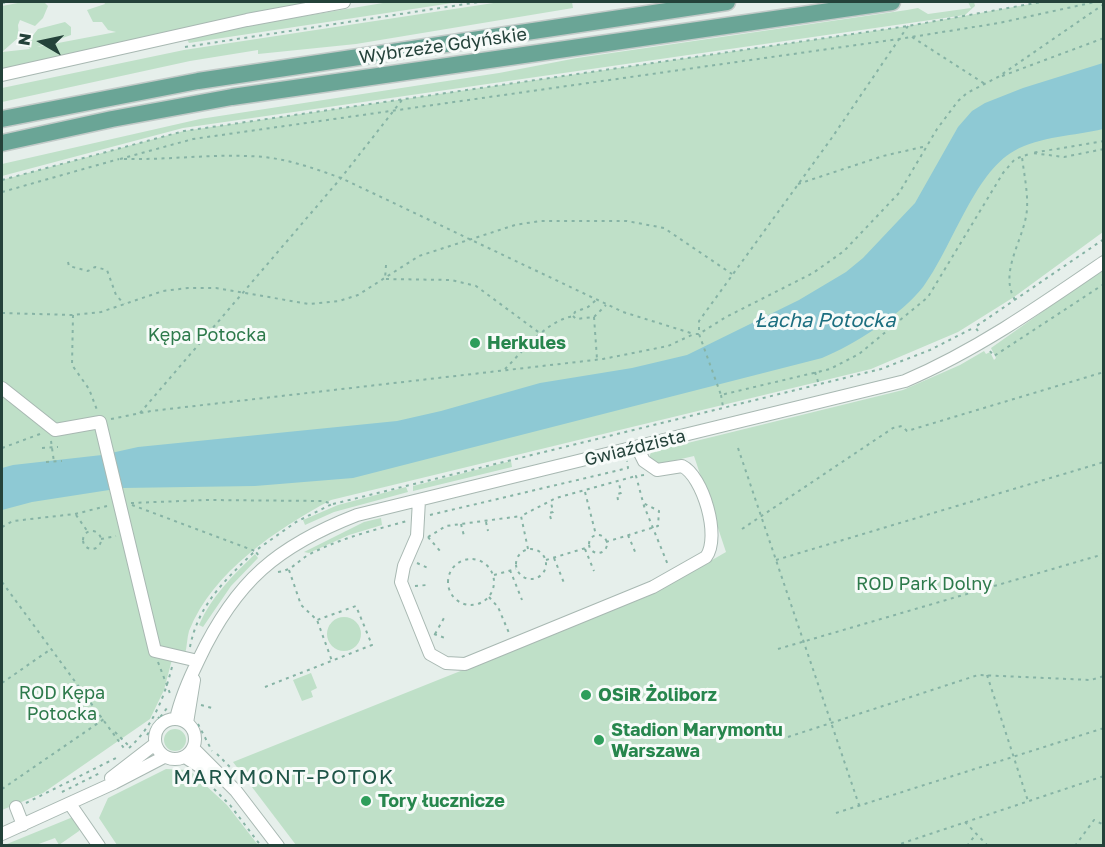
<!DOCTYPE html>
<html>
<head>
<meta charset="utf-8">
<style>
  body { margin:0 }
  #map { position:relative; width:1105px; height:847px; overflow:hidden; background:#e6efeb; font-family:"Golos Text",sans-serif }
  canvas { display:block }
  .frame { position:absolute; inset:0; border:3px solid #24423a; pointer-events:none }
  .north { position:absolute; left:12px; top:12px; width:60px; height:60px; -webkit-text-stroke:4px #f7fbf9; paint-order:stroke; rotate:279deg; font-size:16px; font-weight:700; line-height:24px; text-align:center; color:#24423a }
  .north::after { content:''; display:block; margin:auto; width:21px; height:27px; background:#24423a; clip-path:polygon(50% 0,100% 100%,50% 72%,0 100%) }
</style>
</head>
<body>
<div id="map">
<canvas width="1105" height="847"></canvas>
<div class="frame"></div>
<div class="north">N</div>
</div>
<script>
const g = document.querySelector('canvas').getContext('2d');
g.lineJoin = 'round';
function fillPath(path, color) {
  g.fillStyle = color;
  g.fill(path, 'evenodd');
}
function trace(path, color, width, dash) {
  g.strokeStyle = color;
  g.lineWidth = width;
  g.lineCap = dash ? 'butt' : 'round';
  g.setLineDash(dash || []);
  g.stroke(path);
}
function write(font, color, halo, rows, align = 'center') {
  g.font = font + ' "Golos Text",sans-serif';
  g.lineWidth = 6;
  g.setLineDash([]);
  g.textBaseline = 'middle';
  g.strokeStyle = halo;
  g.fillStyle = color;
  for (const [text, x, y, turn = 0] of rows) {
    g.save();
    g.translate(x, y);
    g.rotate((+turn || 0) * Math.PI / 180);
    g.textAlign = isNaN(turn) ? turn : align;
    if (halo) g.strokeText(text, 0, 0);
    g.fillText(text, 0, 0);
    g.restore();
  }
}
fillPath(new Path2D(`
  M23 2H44L48 6 43 18 35 26 20 20 18 25 19 37 2 52V6Z
  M104 2H316L2 69V52L30 49 26 44 38 29 65 22 71 27V35L37 47 116 32 108 30 102 22H93L87 10 105 4Z
  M389 2H459L189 43 187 39 244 26Z
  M500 2H572L573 8 356 44 258 54V50L190 61 2 102V88L184 50Z
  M968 2H974L975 6 965 15 183 128 2 176V164L200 119 499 73 577 58 907 10 918 8 928 14 971 8Z
  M1041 2H1103V232L1014 297 958 332 871 369 331 500C277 529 213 571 189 631 187 638 187 647 185 654L174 652 164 690 150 719 43 793 2 810V180L184 131 908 26Z
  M1103 269V845H296L233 762 653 594 726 552 694 456 655 465 649 458 651 452 903 390 960 365 984 351 986 354 990 352 994 360 996 358 991 348Z
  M511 461 512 467 413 491V486Z
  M406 487 408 492 334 512 305 525 303 520 338 505Z
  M381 518 382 525 349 535 309 553 304 552 364 522Z
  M255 554 258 558 231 586 203 627 199 625C211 597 233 575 255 554Z
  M327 634a17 17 0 1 1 34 0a17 17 0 1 1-34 0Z
  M311 673 317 688 311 691 313 697 302 701 293 680Z
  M164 740a11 11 0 1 1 22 0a11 11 0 1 1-22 0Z
  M166 769 189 770 227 805 258 845H117L99 818 108 798Z
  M73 817 80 827 79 831 59 845 55 838 36 845 2 846Z`), '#bfe0c8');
fillPath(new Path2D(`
  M1103 63V129C1075 136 1040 136 1014 151 974 173 951 250 923 287 902 314 854 345 822 358L353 478 255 486 122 488 32 502 2 510V468L13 465 102 455 138 447 397 421 441 411 540 383 632 368 687 355 799 300 846 272 863 258 915 203 958 127 972 111 985 103 1023 88Z`), '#8ec9d4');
const minor = new Path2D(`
  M2 75 247 20 344 2
  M2 388 55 430 100 422 155 651 198 661
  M419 500 417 536 404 566 401 582 430 654 446 663 465 664 653 587 706 557C721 537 703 476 682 466L657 470 644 461 637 447
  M155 739a20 20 0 1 1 40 0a20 20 0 1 1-40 0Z
  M176 719C181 697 189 679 199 659 236 581 277 546 357 515L905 381C977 350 1040 306 1104 262
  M187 723 194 680
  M193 748 236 791 278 846
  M185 757 216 777
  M111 778 155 744
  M70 804 99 846
  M16 807 23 825
  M2 834 114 783 164 757`);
const major = new Path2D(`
  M2 119 198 81 727 2
  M2 143 112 119 232 97 892 2`);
trace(minor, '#a8b8b2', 14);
trace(major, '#c2cac8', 19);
trace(new Path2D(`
  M2 3 9 2
  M908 26 831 139 699 321V334L721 395 830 369 859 354 928 297 1003 173 1015 159 1032 153
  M912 37 985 84
  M185 47 479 2
  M1002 76 1104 38
  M1104 141 1032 153 1064 157 1104 149
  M120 159 193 139 899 39 999 23 1095 2
  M124 159C171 160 218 153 264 157 291 160 316 169 341 178L623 312 694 334
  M2 180 184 131 908 26 1041 2
  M798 184 883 156 927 146
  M2 192 119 159
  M68 262 69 266 88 271 95 267 107 270 116 295 124 304
  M386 265 385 279 451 280 476 286 541 334
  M1015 300C998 271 1025 239 1027 209 1028 192 1024 174 1022 157
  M2 313 73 315 101 312 163 291 188 288H216L309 304 339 301 358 295 419 256 515 225 540 221H627L664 228 732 274
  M73 315 72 365 89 389 97 410
  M573 316 576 319 594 317 606 305
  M594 317 597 359
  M978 331 975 327 1104 239
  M990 351 994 356 1104 284
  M505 369C525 349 545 322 573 316L575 312 588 307 596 300
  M815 372 819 385
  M721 395 723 407
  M140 413 341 178 402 100
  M111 419 151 411 603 359 668 346 694 334H699L726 317 813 273 844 251 899 193 937 129 958 101 967 93 998 77 1104 4
  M51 441 54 462
  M2 448 40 434
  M42 448 58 447
  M738 448 859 805
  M46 462 62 461
  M644 475 636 476 644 506 668 565
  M585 492 596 535
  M618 500 617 494 621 493 619 483
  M131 503 207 500 322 501 333 504 881 369 930 350 975 327
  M132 505 255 551 296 522 332 504
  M76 515 88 532
  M430 515 628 468 627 461
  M551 519 549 513 553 512 551 502
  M486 522 488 531
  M461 524 464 536
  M2 527 13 521 75 514 107 506
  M742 529 893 428 902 426 907 431 1104 372
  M83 540a9 9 0 1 1 18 0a9 9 0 1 1-18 0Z
  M628 535 636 554
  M589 544a9 9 0 1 1 18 0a9 9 0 1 1-18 0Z
  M428 537 446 526 521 516
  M428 537 440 551
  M101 539 116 536
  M606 542 658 526 659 511 643 503
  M516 564a15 15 0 1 1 30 0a15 15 0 1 1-30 0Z
  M528 549 521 516 556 498 636 476
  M585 549 594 571
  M554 558 564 583
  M448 582a23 23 0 1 1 46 0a23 23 0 1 1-46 0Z
  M546 560 589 547
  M776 560 1104 462
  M417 563 428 568
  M289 570 301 605 317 620 332 661
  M510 570 522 600
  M278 572C293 570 297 561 310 554 341 538 374 530 407 521
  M494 575 516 569
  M2 582 126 751
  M415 586 427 585
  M489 597 498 607 509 633
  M434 634 445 638
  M435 634 444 618
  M190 647C198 605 225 580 255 551L260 557
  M778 649 1104 554
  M158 662 171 696
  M987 675 1028 801
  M2 683 51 649
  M265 687 372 645 356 606 317 620
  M201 705 212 708
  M158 717 163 722
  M198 724 212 751
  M115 732 130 747
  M147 735 167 708
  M788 737 978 675 1091 680 1104 676
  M129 748C153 726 164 698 172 667
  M217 754 236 773
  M2 789 104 719
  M214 789 230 805 261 846
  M62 792 100 773
  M26 803 118 757
  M836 813 1104 728
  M965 822 988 846
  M894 846 1104 776
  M967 846 976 834
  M1075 846 1094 820 1104 825`), '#86b3a5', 2, [3, 4.5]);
trace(minor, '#fff', 12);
trace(major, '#6aa596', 16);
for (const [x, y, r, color] of [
  [475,343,6,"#2e9e5b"],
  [586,695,6,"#2e9e5b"],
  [599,740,6,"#2e9e5b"],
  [366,801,6,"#2e9e5b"]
]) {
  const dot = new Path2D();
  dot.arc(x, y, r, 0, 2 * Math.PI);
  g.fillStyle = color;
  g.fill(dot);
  trace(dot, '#f7fbf9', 2);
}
write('18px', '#24423a', '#f7fbf9', [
  ["Wybrzeże Gdyńskie",443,46,-8],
  ["Gwiaździsta",635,448,-14]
]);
write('18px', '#2d7a4b', '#f7fbf9', [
  ["Kępa Potocka",207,335],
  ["ROD Park Dolny",924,584],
  ["ROD Kępa",62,693],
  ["Potocka",62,714]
]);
write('bold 18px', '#27864d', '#f7fbf9', [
  ["Herkules",487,343],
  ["OSiR Żoliborz",598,695],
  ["Stadion Marymontu",611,730],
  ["Warszawa",611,751],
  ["Tory łucznicze",378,801]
], 'left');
write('italic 20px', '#1c6f80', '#f7fbf9', [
  ["Łacha Potocka",825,321]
]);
g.letterSpacing = '1.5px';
write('21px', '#1f5548', '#f7fbf9', [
  ["MARYMONT-POTOK",284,777]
]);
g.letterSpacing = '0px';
</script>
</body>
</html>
